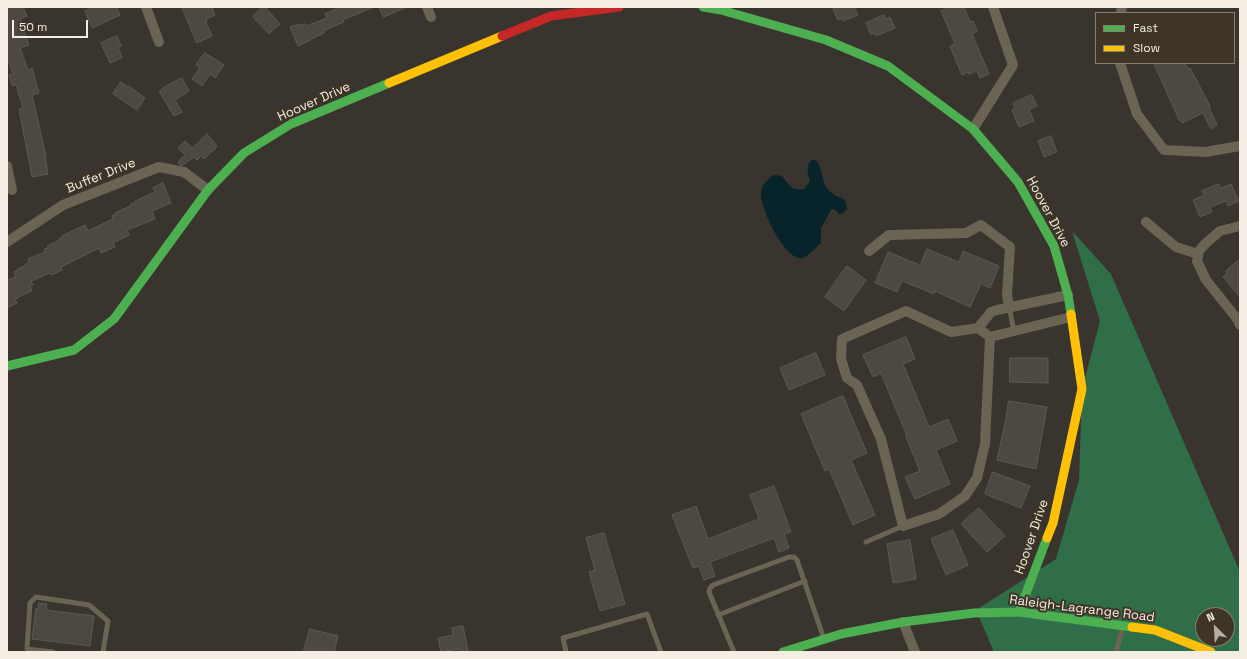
<!DOCTYPE html>
<html>
<head>
<meta charset="utf-8">
<style>
  body { margin:0 }
  #map { position:relative; width:1247px; height:659px; overflow:hidden; background:#39342d; font-family:"Space Grotesk",sans-serif }
  canvas { display:block }
  .frame { position:absolute; inset:0; border:8px solid #f4ede4; pointer-events:none }
  .legend { position:absolute; left:1095px; top:12px; width:140px; height:52px; box-sizing:border-box; background:#3f3527; border:1px solid #877f73; margin:0; padding:5px 7px; list-style:none; font-size:12px; color:#f4ede4 }
  .legend li { display:flex; align-items:center; gap:8px; height:20px }
  .legend b { width:20px; border:1px solid #877f73 }
  .north { position:absolute; left:1195px; top:607px; width:40px; height:40px; box-sizing:border-box; background:#3f3527; border:1px solid #877f73; border-radius:50%; rotate:336deg; font-size:11px; font-weight:700; line-height:16px; text-align:center; color:#f4ede4 }
  .north::after { content:''; display:block; margin:auto; width:14px; height:18px; background:#b3aca4; clip-path:polygon(50% 0,100% 100%,50% 72%,0 100%) }
  .scale { position:absolute; left:12px; top:20px; width:76px; height:18px; box-sizing:border-box; border:2px solid #f4ede4; border-top:0; padding-left:5px; font-size:12px; line-height:14px; white-space:nowrap; color:#f4ede4; -webkit-text-stroke:3px #3f3527; paint-order:stroke }
</style>
</head>
<body>
<div id="map">
<canvas width="1247" height="659"></canvas>
<div class="frame"></div>
<ul class="legend">
<li><b style="height:5px;background:#4caf50"></b>Fast</li>
<li><b style="height:5px;background:#ffc107"></b>Slow</li>
</ul>
<div class="north">N</div>
<div class="scale">50 m</div>
</div>
<script>
const g = document.querySelector('canvas').getContext('2d');
g.lineJoin = 'round';
function fillPath(path, color) {
  g.fillStyle = color;
  g.fill(path, 'evenodd');
}
function trace(path, color, width, dash) {
  g.strokeStyle = color;
  g.lineWidth = width;
  g.lineCap = dash ? 'butt' : 'round';
  g.setLineDash(dash || []);
  g.stroke(path);
}
function write(font, color, halo, rows, align = 'center') {
  g.font = font + ' "Space Grotesk",sans-serif';
  g.lineWidth = 4;
  g.setLineDash([]);
  g.textBaseline = 'middle';
  g.strokeStyle = halo;
  g.fillStyle = color;
  for (const [text, x, y, turn = 0] of rows) {
    g.save();
    g.translate(x, y);
    g.rotate((+turn || 0) * Math.PI / 180);
    g.textAlign = isNaN(turn) ? turn : align;
    if (halo) g.strokeText(text, 0, 0);
    g.fillText(text, 0, 0);
    g.restore();
  }
}
fillPath(new Path2D(`
  M1072 231 1111 274 1240 572V652H994L976 610 1056 559 1079 480 1082 389 1100 321ZM1203 615H1227V639H1203Z`), '#306e4a');
fillPath(new Path2D(`
  M812 160H816C823 169 822 181 826 187 828 189 831 193 833 194 841 200 846 195 847 209L843 213 839 214 834 209 831 210 821 228V243C815 248 808 257 801 258 784 259 759 206 761 192 762 184 768 179 774 175L782 176C789 185 792 191 804 189L810 181C808 174 805 165 812 160Z`), '#07242a');
const building = new Path2D(`
  M7 7H23L27 16 20 19 29 45 20 48 28 70 32 68 39 93 32 95 46 156H45L48 174 32 177 19 109 23 108 16 85 12 86 9 75 13 74 7 57Z
  M95 7H116L120 15 92 28 85 11Z
  M182 7H212L215 15 206 19 207 21 206 22 212 36 197 43Z
  M262 7H265L280 24 269 34 253 17Z
  M341 7H374L343 20 344 22 323 31 324 33 311 39V40L298 46 290 27 299 24 300 26 305 24 306 26 327 18 325 14Z
  M379 7H407L384 17Z
  M838 7H854L858 15 843 21 842 18 838 20 833 9Z
  M950 7H964L970 22 973 21 977 31 972 34 989 74 980 78 977 71 969 74 968 72 962 75 950 46 955 44 941 11Z
  M884 15 886 19 890 17 895 28 876 36 875 33 871 35 866 23Z
  M117 36 121 46 118 47 122 58 110 63 101 43Z
  M205 53 224 65 215 78 210 74 202 86 192 79 200 68 196 65Z
  M1154 63H1185L1188 69 1190 68 1209 104 1210 107 1209 108 1217 125 1211 129 1203 113 1182 123 1181 121H1180Z
  M182 78 189 91 175 100 182 112 174 116 159 91 163 89V88Z
  M121 82 128 87 129 86 145 98 137 110 113 94Z
  M1032 95 1037 106 1029 110 1034 121 1019 127 1012 110 1015 108 1013 103Z
  M207 134 217 146 215 149 204 159 201 156 197 160 194 157 183 165H180L178 162 185 155 178 148 185 141 192 148Z
  M1051 136 1057 152 1044 157 1038 141Z
  M163 183 171 203 152 211 155 219 127 230 129 235 113 243 115 247 101 253 99 248 61 267 62 270 51 275 50 273 31 281 33 285 30 286 32 291 18 297V298L15 299 17 303 7 308V280L16 277 14 272 18 270 17 269 27 265 26 264 29 262 28 259 45 252 44 249 48 248 47 246 60 240 59 239 63 237 62 236 85 225 88 231 113 219 112 216 116 214 115 213 132 205 131 204 136 202 135 201 155 192 153 188Z
  M1219 184 1221 188 1231 184 1239 201 1228 206 1226 201 1210 207 1212 212 1200 217 1193 200 1204 195 1202 191Z
  M927 249 959 262 963 251 999 266 990 288 981 284 970 307 935 291 934 294 902 281 897 292 875 283 888 252 920 265Z
  M1240 259V297L1223 277 1227 273 1226 271Z
  M847 266 866 280 844 311 825 297Z
  M906 337 915 359 903 364 929 427 948 419 957 441 936 450 950 484 915 499 905 477 920 471 906 437 907 436 881 373 873 377 863 355Z
  M816 353 825 375 789 390 780 368Z
  M1010 358H1048V383L1010 382Z
  M843 396 867 453 851 460 875 515 853 525 829 469 825 471 801 414Z
  M1009 401 1047 407 1036 469 997 460 1005 424Z
  M993 472 1030 486 1021 508 985 494Z
  M774 486 791 532 784 534 789 548 779 552 774 538 710 562 715 576 704 580 699 566 693 568 672 515 696 506 708 539 759 519 750 495Z
  M979 508 1005 536 987 552 961 524Z
  M953 530 968 565 946 575 931 539Z
  M604 533 625 604 600 611 589 572 595 570 586 538Z
  M910 540 916 579 893 583 887 544Z
  M39 603 47 604 46 610 94 616 90 646 32 639 36 608 38 609Z
  M463 626 468 651 460 652 459 649 441 652 438 638 453 635 452 628Z
  M310 629 338 636 334 652H310L304 651Z`);
fillPath(building, '#4d4942');
trace(building, '#5d5852', 1);
trace(new Path2D(`
  M1009 307 1014 331
  M866 542 903 526
  M718 615 805 581
  M53 652 27 649 30 603 36 597 89 605 108 621 103 652
  M566 652 563 638 647 614 661 652
  M734 652 709 592 710 588 713 585 789 557H794L797 560 824 639
  M1116 652 1123 626`), '#696453', 5);
trace(new Path2D(`
  M146 7 159 42
  M427 7 431 17
  M1121 13 1122 7
  M1120 63 1137 114 1164 150 1205 152 1240 146
  M973 129 1013 65 993 7
  M7 166 12 190
  M1146 222 1176 247 1198 254
  M1240 226 1220 231 1205 244 1199 251 1197 261 1206 280 1238 320 1240 325
  M7 242 63 205 159 167 184 172 208 190
  M869 251 889 235 966 233 981 225 1010 247 1007 295 1009 306
  M978 328 991 312 997 310 1068 295
  M990 337 978 328 951 332 906 311 842 339 841 359 847 378 857 385 881 439 903 526 939 514 965 496 977 478 985 444 990 337 1071 317
  M903 622 915 652`), '#696453', 10);
trace(new Path2D(`
  M703 7 721 10 826 40 888 66 973 129 1018 182 1054 246 1068 295 1071 314
  M7 366 74 350 114 319 208 190 244 153 291 124 389 83
  M1019 612 1047 538
  M783 652 841 634 903 622 974 613 1019 612 1132 627`), '#4caf50', 9);
trace(new Path2D(`
  M389 83 502 36
  M1047 538 1053 523 1082 389 1071 314
  M1132 627 1155 630 1211 652`), '#ffc107', 9);
trace(new Path2D(`
  M502 36 551 16 619 7`), '#c62828', 9);
write('13px', '#f4ede4', '#3f3527', [
  ["Hoover Drive",314,102,-24],
  ["Buffer Drive",101,176,-22],
  ["Hoover Drive",1048,212,62],
  ["Hoover Drive",1032,537,-71],
  ["Raleigh-Lagrange Road",1082,609,7]
]);
</script>
</body>
</html>
